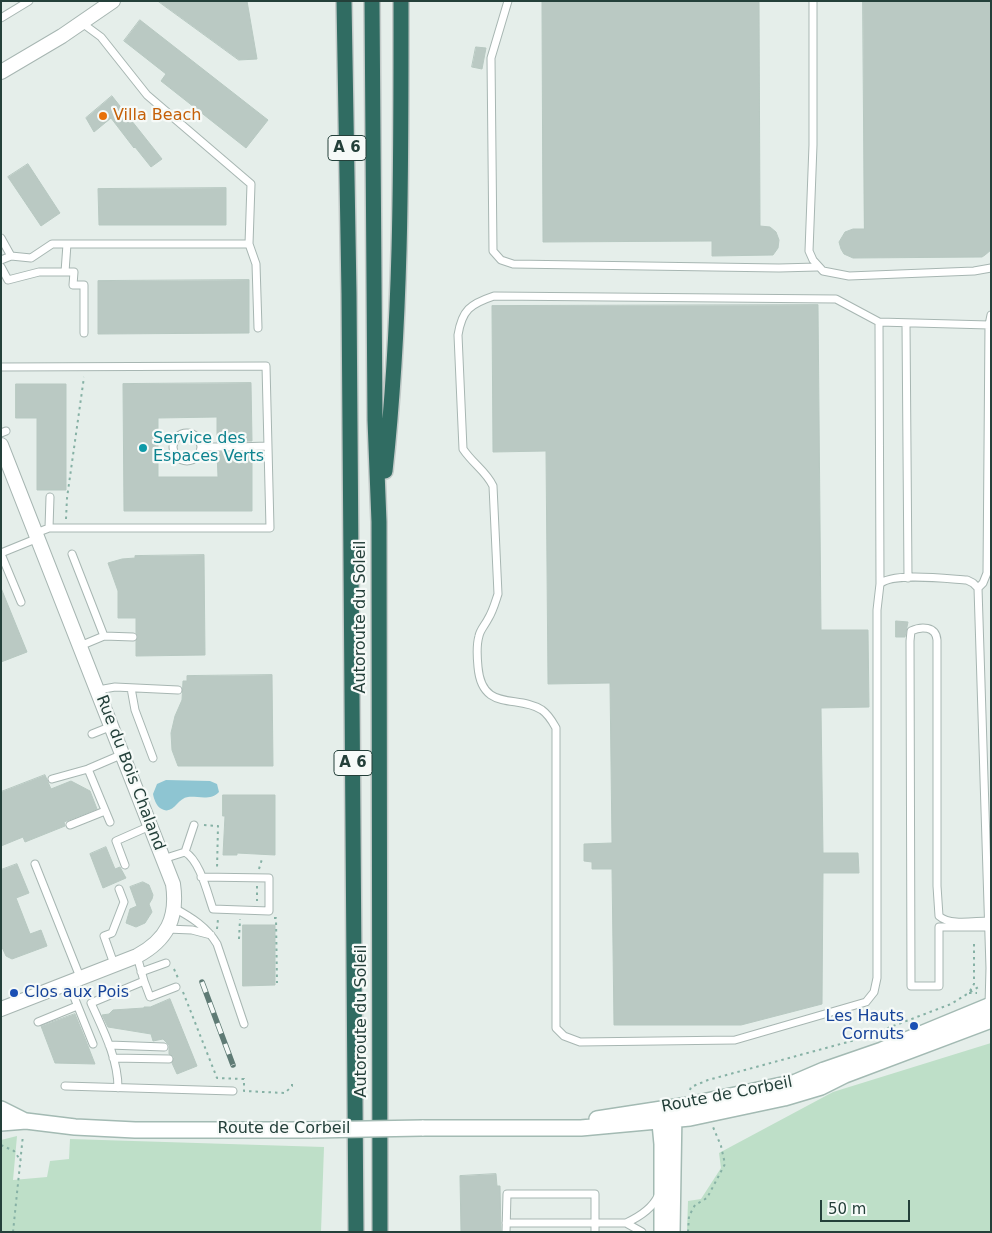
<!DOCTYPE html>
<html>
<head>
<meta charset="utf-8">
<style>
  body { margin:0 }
  #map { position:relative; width:992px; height:1233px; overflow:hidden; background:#e5eeea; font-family:"DejaVu Sans",sans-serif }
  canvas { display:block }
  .frame { position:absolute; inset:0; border:2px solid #24403a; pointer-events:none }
  .scale { position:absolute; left:820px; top:1200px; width:90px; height:22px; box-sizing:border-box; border:2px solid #24403a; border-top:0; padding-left:6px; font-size:15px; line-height:18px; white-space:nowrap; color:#24403a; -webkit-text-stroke:4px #f6faf8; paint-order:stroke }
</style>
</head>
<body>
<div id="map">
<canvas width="992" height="1233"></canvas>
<div class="frame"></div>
<div class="scale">50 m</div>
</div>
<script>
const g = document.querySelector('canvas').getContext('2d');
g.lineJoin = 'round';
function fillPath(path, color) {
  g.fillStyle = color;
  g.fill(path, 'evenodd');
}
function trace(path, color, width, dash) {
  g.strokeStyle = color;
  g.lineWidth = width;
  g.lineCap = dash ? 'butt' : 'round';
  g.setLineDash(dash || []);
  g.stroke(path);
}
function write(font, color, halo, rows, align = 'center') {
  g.font = font + ' "DejaVu Sans",sans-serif';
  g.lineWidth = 4.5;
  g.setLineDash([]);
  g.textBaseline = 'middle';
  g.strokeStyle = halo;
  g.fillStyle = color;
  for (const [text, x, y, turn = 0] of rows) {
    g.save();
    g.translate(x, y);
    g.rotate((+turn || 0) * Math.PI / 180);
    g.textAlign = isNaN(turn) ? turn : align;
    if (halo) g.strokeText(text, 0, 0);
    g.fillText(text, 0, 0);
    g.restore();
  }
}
fillPath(new Path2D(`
  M991 1043V1232H687L688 1201 701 1199 721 1168 719 1153 833 1092Z
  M17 1136 13 1180 47 1177 50 1161 69 1159 70 1139 324 1147 321 1232H1V1140Z`), '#bedfc8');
fillPath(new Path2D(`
  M166 780 210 781 217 784 219 792C211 801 198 796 188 797 177 798 173 817 160 808 156 805 154 799 153 794L157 784Z`), '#8ec5d2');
const building = new Path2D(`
  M158 1H247L257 59 239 60Z
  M759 1 760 226 770 227 776 232 779 240 778 248 773 255 712 256V241L543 242 542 2Z
  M863 1H991V250L985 255 982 257 853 258 844 254 841 249 839 242 845 232 853 229H864Z
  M140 20 268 120 246 148 161 81 166 74 124 41Z
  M476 47 486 48 482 69 472 67Z
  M112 96 162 159 151 167 135 147 134 148 111 118 94 132 86 118Z
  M28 164 60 213 41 226 8 177Z
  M226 188V225H99L98 189Z
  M249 280V333L98 334V281Z
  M818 305 821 630H868L869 707 821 708 823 853H858L859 873H823L822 1004 741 1025H614L612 869H592V862L584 861V844L612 843 610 683 548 684 546 451 493 452 492 306Z
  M251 383 252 441 217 442V417L158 418V477H218L217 452H252V511H124L123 384Z
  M16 384H66V490H37V418H16Z
  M204 555 205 655 136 656V641L138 637 136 633V618H118V591L108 563 122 559 135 558V556Z
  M1 588 27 652 1 662Z
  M896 621 908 622 905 637H896Z
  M272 675 273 766H178L172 750 171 733 175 716 182 700 183 681H187V676Z
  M45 775 51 789 71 781 90 791 97 809 64 822 65 826 25 842 23 837 1 846V792Z
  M223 795H275V855L237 853V855H223L225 816H223Z
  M106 847 115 869 120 867 126 878 103 888 90 854Z
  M17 864 29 893 16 898 30 934 41 930 47 946 12 959 6 956 1 945V870Z
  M143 882 149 885 153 895 152 899 149 904 152 912 145 923 136 927 126 923 130 909 137 906 130 887Z
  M243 925H275V985L243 986Z
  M170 999 197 1066 177 1074 172 1063 174 1057 169 1054V1045L163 1039 153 1041 151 1034 108 1027 102 1015 109 1014 113 1010 144 1008V1007H150Z
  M75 1014 86 1041 95 1064 55 1063 41 1026Z
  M496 1174 497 1186H500L501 1232H461L460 1176Z`);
fillPath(building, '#bac9c3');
trace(building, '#b7c8c1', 1);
const lane = new Path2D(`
  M508 1 491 58 493 251 501 260 513 264 779 268 817 267
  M813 1V145L809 251 813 260 823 271 849 276 974 271 991 268
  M1 18 29 1
  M1 238 11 256
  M249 244 256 264 258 328
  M1 260 11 256 31 258 52 244H249L251 184 147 95 101 37 82 23
  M1 267 8 280 39 272H65L67 244
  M65 272H74L73 285H84V333
  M879 322 836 299 494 296C470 304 462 310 458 335L463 449C473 464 486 471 493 486L498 594C495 603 493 611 488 619 485 625 480 630 479 636 476 646 477 657 478 667 482 713 518 694 542 710 549 715 552 721 556 728V1028L564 1036 580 1042 735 1040 866 1002 874 992 877 978V610L880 584C892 572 949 579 967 580L973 583 978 588 990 968 989 1005
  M906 323 908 578
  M989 325 991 315
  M1 367 266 366 270 528H49L36 533
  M1 433 6 431
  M173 447a14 14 0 1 1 28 0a14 14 0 1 1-28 0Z
  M201 447H232
  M237 447 267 446
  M49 528 50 497
  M1 553 38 538
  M1 554 21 602
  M72 554 104 636
  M880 584 879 322 989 325 987 573 983 583 978 588
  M80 646 104 636 133 637
  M131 688 135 710 153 758
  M98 690 115 687 178 690
  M92 734 112 726
  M88 769 110 822
  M52 779 88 769 123 754
  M70 825 105 811
  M185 852C200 861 207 892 213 909L269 911V878L201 877
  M163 859 185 852 194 825
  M35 864 80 977
  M125 865 116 841 150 826
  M174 908C191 917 207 927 217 944L244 1024
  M988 921C974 921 950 926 939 916L937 886V640C936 626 921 626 911 631L910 641 911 986H939V927H988
  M167 929 192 930 211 935
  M114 964 104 936 112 933 124 902 119 889
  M141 972 166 963
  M144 981 150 997 176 987
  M68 982 93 1044
  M38 1022 77 1006
  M109 1045 164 1047
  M113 1058 169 1059
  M65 1086 233 1091
  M118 1088C118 1058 103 1030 91 1003L144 981 137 956
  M506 1223H626C639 1217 652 1209 658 1196
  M626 1223 642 1232
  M506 1232 507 1194H595V1232`);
const street = new Path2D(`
  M1 72 62 36 113 1
  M1 445 173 884C178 918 167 940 137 956L1 1009`);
const secondary = new Path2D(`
  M1 1109 23 1120
  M659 1113 662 1144V1232
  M597 1119 688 1105 796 1082 824 1070 882 1050 991 1005
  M1 1123 26 1121 75 1127 135 1130H312
  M422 1128H581L690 1118 784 1098 821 1087 845 1075 991 1020
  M672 1232 674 1111`);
const highway = new Path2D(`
  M344 1 349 294 356 1232
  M372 1 375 420 379 522 380 1232
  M385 471C402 315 401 157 401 1`);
trace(lane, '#a7b6b2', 9);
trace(street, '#a7b6b2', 16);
trace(secondary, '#a3bab3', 18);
trace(highway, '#c2cac8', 18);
trace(new Path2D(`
  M66 519 67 498 84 377
  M204 825 218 826 217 869
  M259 869 262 859
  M257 886V901
  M274 918H276L277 983
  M217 929 218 919
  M239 939 240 919
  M174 969 178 978
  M970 991 974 984V943
  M183 992 217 1078 244 1079V1091L285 1093 292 1086V1080
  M969 993H977
  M690 1090 691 1087 708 1080 859 1039 951 1004 980 986
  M1 1145 14 1151 21 1161
  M13 1232 23 1135
  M688 1232 689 1216 695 1205 707 1198 725 1164 721 1146 713 1127`), '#86b1a5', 2, [2.5, 4]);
trace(lane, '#fff', 7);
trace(street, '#fff', 14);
trace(secondary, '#fff', 15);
trace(highway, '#306c62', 15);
const rail = new Path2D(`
  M202 982 233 1065`);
trace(rail, '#5f7b75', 5.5);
trace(rail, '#f6faf8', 4, [11]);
const secondaryBridge = new Path2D(`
  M312 1130 422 1128`);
trace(secondaryBridge, '#a3bab3', 18, []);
trace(secondaryBridge, '#fff', 15);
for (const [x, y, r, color] of [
  [103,116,5,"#e8710a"],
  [143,448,5,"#0f9aa8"],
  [14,993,5,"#1a4fb4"],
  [914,1026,5,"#1a4fb4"]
]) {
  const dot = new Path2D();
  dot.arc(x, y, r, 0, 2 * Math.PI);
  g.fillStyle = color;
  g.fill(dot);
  trace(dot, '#f6faf8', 2);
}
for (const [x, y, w] of [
  [347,148,38],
  [353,763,38]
]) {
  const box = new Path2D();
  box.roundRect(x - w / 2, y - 12.5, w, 25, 4);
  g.fillStyle = '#f6faf8';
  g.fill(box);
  trace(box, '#24403a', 1);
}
write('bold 15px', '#24403a', null, [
  ["A 6",347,148],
  ["A 6",353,763]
]);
write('16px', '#c56008', '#f6faf8', [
  ["Villa Beach",113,116]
], 'left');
write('16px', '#0d838f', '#f6faf8', [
  ["Service des",153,439],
  ["Espaces Verts",153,457]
], 'left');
write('16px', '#24403a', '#f6faf8', [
  ["Autoroute du Soleil",361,617,-90],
  ["Rue du Bois Chaland",130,773,69],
  ["Autoroute du Soleil",362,1021,-90],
  ["Route de Corbeil",727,1095,-11],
  ["Route de Corbeil",284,1129]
]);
write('16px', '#164399', '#f6faf8', [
  ["Clos aux Pois",24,993],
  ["Les Hauts",904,1017,"right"],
  ["Cornuts",904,1035,"right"]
], 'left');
</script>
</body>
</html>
